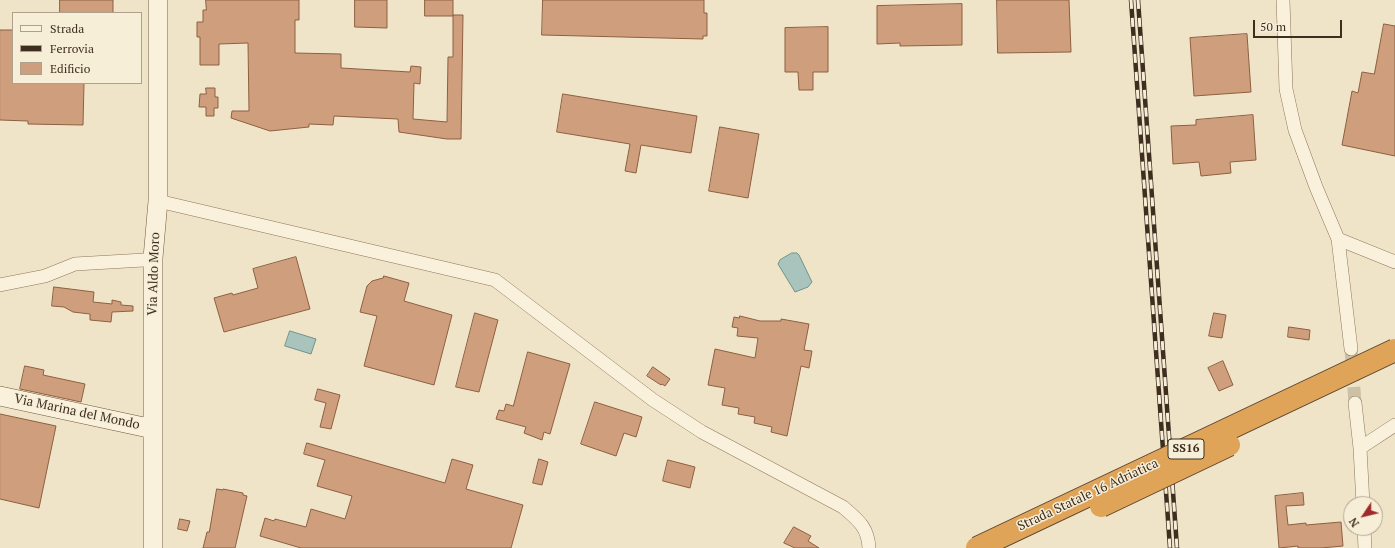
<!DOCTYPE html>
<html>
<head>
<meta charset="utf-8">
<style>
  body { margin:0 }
  #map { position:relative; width:1395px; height:548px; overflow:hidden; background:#f0e4c8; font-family:"PT Serif",serif }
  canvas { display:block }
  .legend { position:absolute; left:12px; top:12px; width:130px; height:72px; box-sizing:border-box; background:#f7eed8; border:1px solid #ada18e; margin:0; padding:5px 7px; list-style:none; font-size:12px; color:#3d2e20 }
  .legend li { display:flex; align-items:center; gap:8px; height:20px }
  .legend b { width:20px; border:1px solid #ada18e }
  .north { position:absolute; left:1343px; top:496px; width:40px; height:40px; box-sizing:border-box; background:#f7eed8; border:1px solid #ada18e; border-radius:50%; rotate:235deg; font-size:11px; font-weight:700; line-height:16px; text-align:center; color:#3d2e20 }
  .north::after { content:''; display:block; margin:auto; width:14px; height:18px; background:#9e2a2b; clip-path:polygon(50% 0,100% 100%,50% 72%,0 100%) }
  .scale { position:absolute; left:1253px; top:20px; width:89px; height:18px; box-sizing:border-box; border:2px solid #3d2e20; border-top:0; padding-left:5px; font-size:12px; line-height:14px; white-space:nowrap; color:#3d2e20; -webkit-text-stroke:3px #f7eed8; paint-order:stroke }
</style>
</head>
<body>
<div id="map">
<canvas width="1395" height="548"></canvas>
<ul class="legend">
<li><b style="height:5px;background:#faf1dc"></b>Strada</li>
<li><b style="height:5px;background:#3d2e20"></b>Ferrovia</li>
<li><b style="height:11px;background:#cf9f7d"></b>Edificio</li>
</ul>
<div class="north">N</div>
<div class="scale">50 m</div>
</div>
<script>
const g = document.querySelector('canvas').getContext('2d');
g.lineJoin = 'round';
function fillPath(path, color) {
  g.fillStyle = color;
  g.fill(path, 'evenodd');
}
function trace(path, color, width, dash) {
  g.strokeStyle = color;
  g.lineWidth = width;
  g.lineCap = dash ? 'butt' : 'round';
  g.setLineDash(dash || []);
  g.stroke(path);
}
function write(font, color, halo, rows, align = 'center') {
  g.font = font + ' "PT Serif",serif';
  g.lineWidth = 3;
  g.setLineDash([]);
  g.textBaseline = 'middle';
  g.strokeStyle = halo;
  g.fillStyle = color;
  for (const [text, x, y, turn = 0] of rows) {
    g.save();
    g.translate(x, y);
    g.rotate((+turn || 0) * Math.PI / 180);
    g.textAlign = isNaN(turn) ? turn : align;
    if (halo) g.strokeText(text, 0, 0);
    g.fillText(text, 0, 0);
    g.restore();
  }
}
const water = new Path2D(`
  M792 253H797L799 255 812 282 808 287 795 292 778 264 780 260Z
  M290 331 316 339 311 354 285 346Z`);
fillPath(water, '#a9c4bc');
trace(water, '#6f938a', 1);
const building = new Path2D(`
  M60 0H113V13H60Z
  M206 0H299V20H295V53L341 54V68L410 72 411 66 421 67 420 84 414 83 413 119 447 122 448 57H453V15H463L461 139H447L399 132 398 119 334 116 333 125 309 124V127L270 131 231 118 232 111H249L248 43 219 44V65H200V37H197V22H203V10H206Z
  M355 0H387V28L355 27Z
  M425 0H453V16H425Z
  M543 0H704V13H707V36H703V39L542 35Z
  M997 0H1069L1071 52 998 53Z
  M962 4V45L900 46V43L877 44V6Z
  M1384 24 1395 26V156L1342 145 1352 91 1358 93 1362 72 1374 74Z
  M828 27V72H813V90H799L798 72H785V28Z
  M0 30H13V83H84L83 125 28 124V121L0 120Z
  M1247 34 1251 92 1194 96 1190 38Z
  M206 88H215V97H218V108H214V116H206V107H199L200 94H206Z
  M563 94 697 116 691 153 641 145 636 173 625 171 630 144 557 132Z
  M1253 115 1256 160 1230 162 1231 173 1201 176 1199 162 1173 164 1171 126 1196 125V120Z
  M720 127 759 134 748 198 709 191Z
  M296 257 310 309 224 332 214 298 232 293 233 295 258 288 253 269Z
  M384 276 409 283 404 301 452 315 434 385 364 366 377 316 360 312 367 286 372 281 383 278Z
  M54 287 94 292 93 302 112 304V300L121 302V305L133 306V311L112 312 111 322 90 320V314L73 312 64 307 52 306Z
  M475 313 498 320 479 392 456 387Z
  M1214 313 1226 315 1222 338 1209 336Z
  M740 316 760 321H781V319L809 324 804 350 812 351 809 368 801 366 787 436 771 432 772 427 754 423 755 417 738 414 739 408 722 405 725 388 708 385 715 349 755 358 758 338 737 336 738 328 732 327 734 317 739 318Z
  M1289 327 1310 330 1309 340 1288 337Z
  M528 352 570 364 550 434 544 432 542 440 524 433 526 427 496 419 499 410 504 411 506 404 513 406Z
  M1223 361 1233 385 1219 391 1208 368Z
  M25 366 44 370 43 375 85 384 81 402 20 389Z
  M653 367 670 379 665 386 662 384 661 385 647 376Z
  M318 389 340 395 331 429 320 427 326 403 315 400Z
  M595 402 642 417 636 437 624 433 616 456 581 444Z
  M0 414 56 426 39 508 0 499Z
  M307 443 445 483 452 459 473 465 466 489 523 505 511 548H301L260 536 265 518 274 521 275 519 306 527 311 509 345 519 352 496 317 486 325 460 304 454Z
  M539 459 548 462 542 485 533 483Z
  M668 460 695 467 690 488 663 481Z
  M217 489 223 490V489L243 493V495L247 496 235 548H203L207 532H209Z
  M1303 493 1304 505 1286 506 1288 525 1306 523V525L1341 522 1343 546 1321 548H1298V546L1279 548 1275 496Z
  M180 519 190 521 187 531 178 529Z
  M794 527 811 536 808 541 819 548H795L784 543Z`);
fillPath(building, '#cf9f7d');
trace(building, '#8d5f41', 1);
trace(new Path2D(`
  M1351 349 1355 403`), '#ccc0a6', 13, [13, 6]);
const street = new Path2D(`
  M1283 0 1286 89 1295 130 1316 187 1338 239 1351 349
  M158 201 495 280 653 400 702 432 843 507C858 520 868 527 869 548
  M1338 239 1395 262
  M0 285 45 276 75 264 144 260 153 258
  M1355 403 1360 448 1395 425
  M1360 448 1363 504
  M1364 528 1365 548`);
const secondary = new Path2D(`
  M0 396 153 429
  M153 548V258L158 201V0`);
trace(street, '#8d765c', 14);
trace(secondary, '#6f573f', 20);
trace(street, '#faf1dc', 13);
trace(secondary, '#faf1dc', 19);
const rail = new Path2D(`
  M1131 0 1170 548
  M1138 0 1177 548`);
trace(rail, '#3d2e20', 4.5);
trace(rail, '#f7eed8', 3, [9]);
const highwayBridge = new Path2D(`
  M1101 506 1229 445
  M977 548 1395 350`);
trace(highwayBridge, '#5b4430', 24, []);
trace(highwayBridge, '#e0a458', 22);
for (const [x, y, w] of [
  [1186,449,36]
]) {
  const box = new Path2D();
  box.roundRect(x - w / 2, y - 10, w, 20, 3);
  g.fillStyle = '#f7eed8';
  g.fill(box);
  trace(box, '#3d2e20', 1);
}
write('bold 12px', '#3d2e20', null, [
  ["SS16",1186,449]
]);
write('13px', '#3d2e20', '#f7eed8', [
  ["Via Aldo Moro",154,274,-88],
  ["Via Marina del Mondo",77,412,12],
  ["Strada Statale 16 Adriatica",1088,495,-25]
]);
</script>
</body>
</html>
